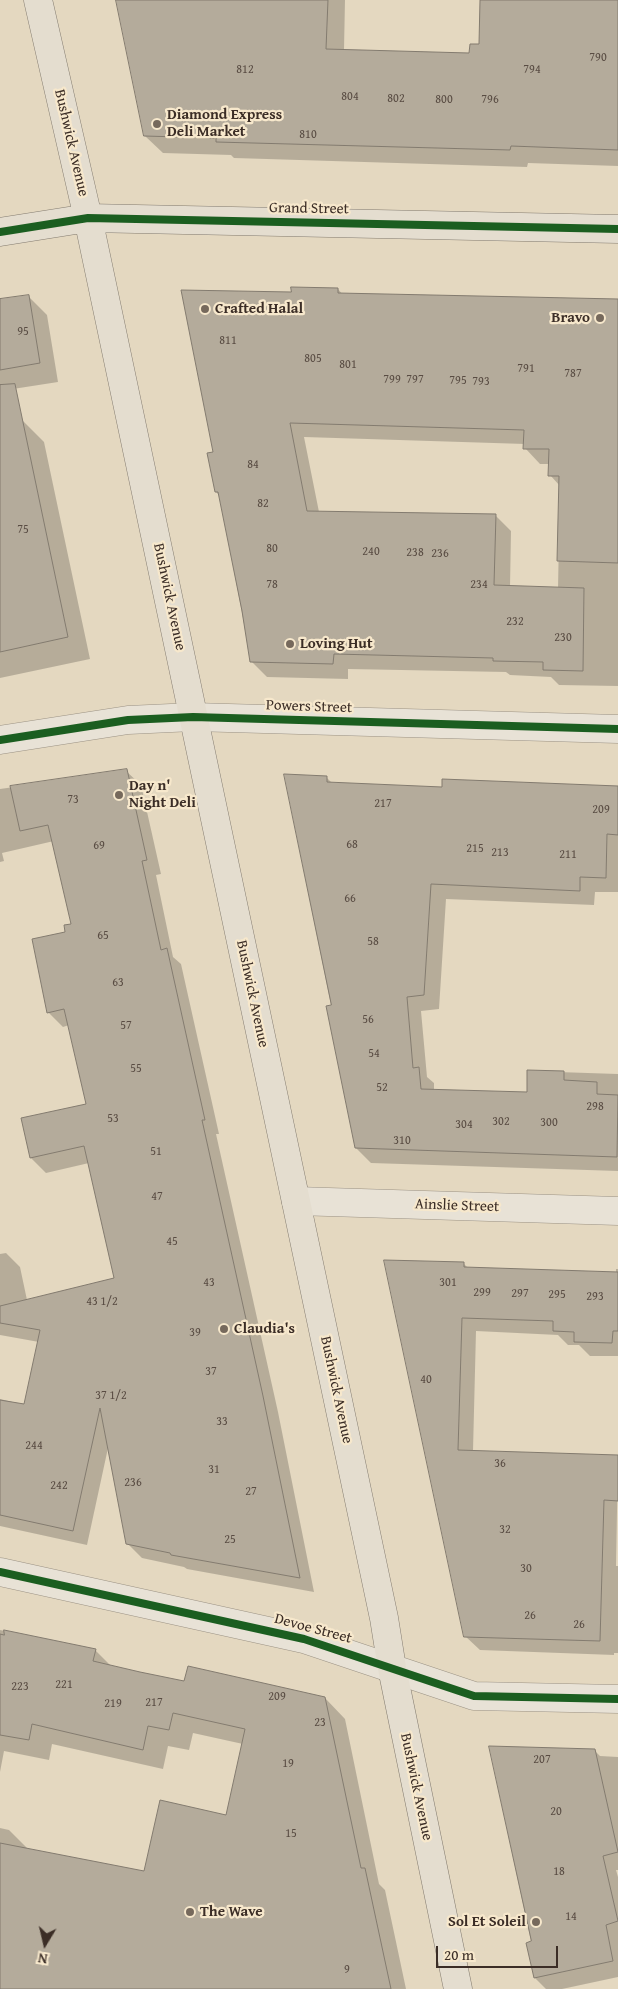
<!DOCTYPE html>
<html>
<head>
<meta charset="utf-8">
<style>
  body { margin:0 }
  #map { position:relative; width:618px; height:1989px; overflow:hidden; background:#e4d8c0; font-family:"Gentium Book Plus",serif }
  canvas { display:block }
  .north { position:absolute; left:20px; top:1919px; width:50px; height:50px; -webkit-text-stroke:4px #f7e8cc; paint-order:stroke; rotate:189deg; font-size:14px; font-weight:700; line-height:20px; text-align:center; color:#3b2d26 }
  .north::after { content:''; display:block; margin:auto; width:18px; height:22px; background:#3b2d26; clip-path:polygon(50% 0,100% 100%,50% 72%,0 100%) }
  .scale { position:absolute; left:436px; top:1946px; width:122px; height:22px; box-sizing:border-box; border:2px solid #3b2d26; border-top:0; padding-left:6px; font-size:15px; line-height:18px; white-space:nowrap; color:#3b2d26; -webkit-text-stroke:4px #f7e8cc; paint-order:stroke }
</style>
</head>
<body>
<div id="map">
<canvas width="618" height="1989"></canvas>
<div class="north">N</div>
<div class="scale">20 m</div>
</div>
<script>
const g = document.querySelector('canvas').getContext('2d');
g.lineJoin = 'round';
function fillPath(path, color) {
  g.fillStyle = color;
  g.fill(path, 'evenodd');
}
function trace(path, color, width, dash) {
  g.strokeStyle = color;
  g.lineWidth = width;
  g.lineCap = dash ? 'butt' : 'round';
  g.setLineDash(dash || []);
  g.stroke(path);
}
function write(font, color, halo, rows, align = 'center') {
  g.font = font + ' "Gentium Book Plus",serif';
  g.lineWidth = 4.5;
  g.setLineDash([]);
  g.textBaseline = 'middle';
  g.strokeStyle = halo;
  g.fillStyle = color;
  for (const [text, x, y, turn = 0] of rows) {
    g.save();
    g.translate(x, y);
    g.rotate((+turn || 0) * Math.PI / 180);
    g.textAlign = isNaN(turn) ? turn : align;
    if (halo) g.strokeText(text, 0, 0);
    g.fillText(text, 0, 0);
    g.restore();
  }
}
fillPath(new Path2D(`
  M117 0H345L344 50 470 54 480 45 481 0H618V166L528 163 527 167 234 158 231 155 163 153 145 136Z
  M338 289 343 295 618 301V686L559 685 551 677 510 675 506 672 348 669V679L267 677 251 661 220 496 216 492 214 453 292 293ZM304 437 525 444V448L540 464H550V475L560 486 558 588 510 587 511 531 496 516 319 512Z
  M28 296 47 315 58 382 0 391V301Z
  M22 420 44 442 90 659 0 678V425Z
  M126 771 141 785 161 874 156 875 173 957 181 964 219 1134H216L278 1412 314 1592 187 1569 184 1567 142 1558 127 1543 108 1448 87 1545 0 1526V1399L25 1405 39 1342 0 1335V1254L6 1253 20 1267 27 1300 115 1279 89 1163 46 1173 31 1158 23 1119 87 1104 69 1025 63 1027 48 1012 67 933 73 925 54 841 2 853 4 861 0 862V789Z
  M326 777 333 784 443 788 618 787V892H595L594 905 446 899 439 1009 421 1011 427 1077 434 1083V1090L528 1093V1071L618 1074V1171L371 1163 356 1148 332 1006Z
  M386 1262 463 1263 469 1269 616 1273V1269H618V1356H590L579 1345H568L558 1335 476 1331 473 1451 618 1457 616 1566H618V1653H614V1655L480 1650 465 1636Z
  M0 1630 95 1650 111 1666 185 1682 325 1698 345 1719 379 1884 385 1890 406 1989H0V1828L9 1830 29 1850 145 1872 227 1816 243 1744 193 1733 189 1750 168 1746 163 1769 52 1744 49 1760 4 1751 0 1772Z
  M595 1751 600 1756 618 1757V1870H616L618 1877V1977L562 1989H546L535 1978 532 1942Z`), '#0003');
const building = new Path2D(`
  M116 0H328L326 49 469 53 470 44H479L480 0H618V150L511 146 510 150 216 142V138L144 136Z
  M291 287 338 288V293L618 299V563L557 561 559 476H548L549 449H523L524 430 290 423 307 511 496 514 494 585 584 588 583 671 543 670V662L493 661V658L334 654 333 664 250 662 242 611 218 492H215L207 453 213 452 181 290 291 292Z
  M29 295 40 363 0 370V299Z
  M15 384 68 637 0 652V385Z
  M127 769 147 860 142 861 161 950 167 948 205 1120H202L263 1396 300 1578 171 1555 170 1553 126 1544 100 1408 73 1531 0 1515V1400L24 1404 40 1330 0 1323V1306L114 1278 84 1146 30 1158 21 1118 86 1104 64 1009 47 1013 32 939 65 932 64 925 71 924 48 825 20 831 10 786Z
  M284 774 327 776V782L442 787V779L618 786V835L607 834 606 878 580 877V891L431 884 424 995 407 997 413 1068 419 1067 421 1089 527 1092V1070L564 1071V1080L597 1082V1094L618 1095 617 1157 355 1148 326 1006 331 1005Z
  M384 1260 464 1262V1267L618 1272V1331H613L612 1343 574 1342V1332L553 1331V1321L462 1318 458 1450 618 1455V1501L604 1500 600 1641 464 1637Z
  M4 1630 96 1649 93 1661 140 1672 184 1681 188 1666 325 1697 361 1868H365L391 1989H0V1843L144 1871 160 1800 226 1815 245 1729 173 1713 169 1730 148 1726 143 1750 32 1724 29 1740 0 1735V1634L4 1635Z
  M489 1746 595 1749 618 1852 603 1856 618 1921 606 1925 613 1961 534 1978 526 1943 531 1941Z`);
fillPath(building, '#b4ab9b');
trace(building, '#837b6f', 1);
const minor = new Path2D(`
  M0 740 128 720 193 717 618 729
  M296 1201 618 1211
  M0 1572 304 1639 474 1696 618 1699`);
const major = new Path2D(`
  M38 0 88 218 384 1618 392 1668 458 1989
  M0 232 88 218 618 229`);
trace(minor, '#9b9284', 29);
trace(major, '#837b6f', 29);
trace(minor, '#e8e2d6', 28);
trace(major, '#e4ddcf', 28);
trace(new Path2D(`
  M0 232 88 218 618 229
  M0 740 128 720 193 717 618 729
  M0 1572 304 1639 474 1696 618 1699`), '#1b5e20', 8);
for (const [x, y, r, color] of [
  [157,124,5,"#76695c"],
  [205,309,5,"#76695c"],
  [600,318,5,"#76695c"],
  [290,644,5,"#76695c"],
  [119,795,5,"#76695c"],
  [224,1329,5,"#76695c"],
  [190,1912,5,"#76695c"],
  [536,1922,5,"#76695c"]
]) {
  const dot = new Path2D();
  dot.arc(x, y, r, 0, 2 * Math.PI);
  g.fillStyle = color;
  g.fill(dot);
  trace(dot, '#f7e8cc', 2);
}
write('12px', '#594c43', null, [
  ["790",598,58],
  ["812",245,70],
  ["794",532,70],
  ["804",350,97],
  ["802",396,99],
  ["800",444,100],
  ["796",490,100],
  ["810",308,135],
  ["95",23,332],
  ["811",228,341],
  ["805",313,359],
  ["801",348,365],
  ["791",526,369],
  ["787",573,374],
  ["799",392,380],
  ["797",415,380],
  ["795",458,381],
  ["793",481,382],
  ["84",253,465],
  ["82",263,504],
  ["75",23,530],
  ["80",272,549],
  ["240",371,552],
  ["238",415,553],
  ["236",440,554],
  ["78",272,585],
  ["234",479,585],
  ["232",515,622],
  ["230",563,638],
  ["73",73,800],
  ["217",383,804],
  ["209",601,810],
  ["68",352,845],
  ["69",99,846],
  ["215",475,849],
  ["213",500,853],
  ["211",568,855],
  ["66",350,899],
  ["65",103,936],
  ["58",373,942],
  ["63",118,983],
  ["56",368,1020],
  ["57",126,1026],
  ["54",374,1054],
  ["55",136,1069],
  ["52",382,1088],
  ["298",595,1107],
  ["53",113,1119],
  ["302",501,1122],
  ["300",549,1123],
  ["304",464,1125],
  ["310",402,1141],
  ["51",156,1152],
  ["47",157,1197],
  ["45",172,1242],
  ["43",209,1283],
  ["301",448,1283],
  ["299",482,1293],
  ["297",520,1294],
  ["295",557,1295],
  ["293",595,1297],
  ["43 1/2",102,1302],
  ["39",195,1333],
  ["37",211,1372],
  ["40",426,1380],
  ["37 1/2",111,1396],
  ["33",222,1422],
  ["244",34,1446],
  ["36",500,1464],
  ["31",214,1470],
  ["236",133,1483],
  ["242",59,1486],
  ["27",251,1492],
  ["32",505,1530],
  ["25",230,1540],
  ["30",526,1569],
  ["26",530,1616],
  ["26",579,1625],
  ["221",64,1685],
  ["223",20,1687],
  ["209",277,1697],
  ["217",154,1703],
  ["219",113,1704],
  ["23",320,1723],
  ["207",542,1760],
  ["19",288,1764],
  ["20",556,1812],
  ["15",291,1834],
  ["18",559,1872],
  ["14",571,1917],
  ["9",347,1970]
]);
write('bold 15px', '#3b2d26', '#f7e8cc', [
  ["Diamond Express",167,115],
  ["Deli Market",167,132],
  ["Crafted Halal",215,309],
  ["Bravo",590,318,"right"],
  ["Loving Hut",300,644],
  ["Day n'",129,786],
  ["Night Deli",129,803],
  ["Claudia's",234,1329],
  ["The Wave",200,1912],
  ["Sol Et Soleil",526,1922,"right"]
], 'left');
write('15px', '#3b2d26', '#f7e8cc', [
  ["Bushwick Avenue",71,143,77],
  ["Grand Street",309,209,1],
  ["Bushwick Avenue",169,597,78],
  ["Powers Street",309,707,2],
  ["Bushwick Avenue",252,994,78],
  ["Ainslie Street",457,1206,2],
  ["Bushwick Avenue",336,1390,78],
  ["Devoe Street",313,1629,15],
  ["Bushwick Avenue",416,1787,78]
]);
</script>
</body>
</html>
